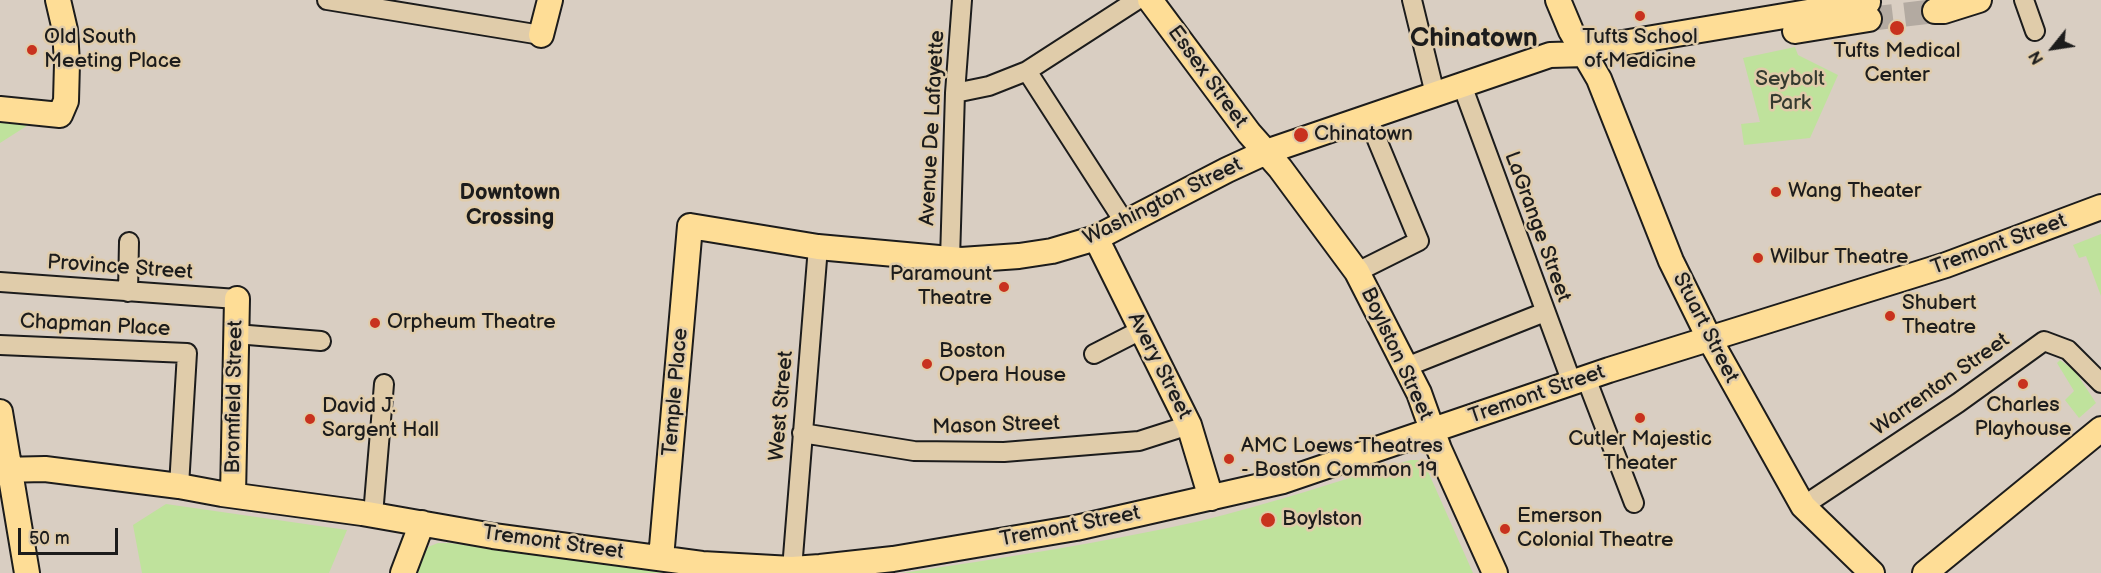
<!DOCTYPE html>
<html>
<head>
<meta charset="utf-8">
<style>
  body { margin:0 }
  #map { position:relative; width:2101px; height:573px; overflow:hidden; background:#d9cec2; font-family:"Balsamiq Sans",sans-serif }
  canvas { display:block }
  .north { position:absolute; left:2023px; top:18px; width:60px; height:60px; -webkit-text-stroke:4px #e0ccaa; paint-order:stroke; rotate:240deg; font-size:16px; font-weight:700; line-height:24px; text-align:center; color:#1c1c1c }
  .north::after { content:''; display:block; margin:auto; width:21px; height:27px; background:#1c1c1c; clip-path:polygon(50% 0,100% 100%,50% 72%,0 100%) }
  .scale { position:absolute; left:18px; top:528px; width:100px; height:27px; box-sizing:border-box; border:3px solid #1c1c1c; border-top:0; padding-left:8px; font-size:18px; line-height:21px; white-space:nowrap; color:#1c1c1c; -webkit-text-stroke:4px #e0ccaa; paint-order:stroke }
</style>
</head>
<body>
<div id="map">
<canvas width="2101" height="573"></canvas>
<div class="north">N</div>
<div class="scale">50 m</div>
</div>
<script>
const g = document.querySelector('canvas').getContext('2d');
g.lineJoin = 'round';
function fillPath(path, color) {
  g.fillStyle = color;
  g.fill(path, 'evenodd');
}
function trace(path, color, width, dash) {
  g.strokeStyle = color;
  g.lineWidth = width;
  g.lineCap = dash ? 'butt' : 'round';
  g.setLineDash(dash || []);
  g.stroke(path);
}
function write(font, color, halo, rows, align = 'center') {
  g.font = font + ' "Balsamiq Sans",sans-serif';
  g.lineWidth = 5;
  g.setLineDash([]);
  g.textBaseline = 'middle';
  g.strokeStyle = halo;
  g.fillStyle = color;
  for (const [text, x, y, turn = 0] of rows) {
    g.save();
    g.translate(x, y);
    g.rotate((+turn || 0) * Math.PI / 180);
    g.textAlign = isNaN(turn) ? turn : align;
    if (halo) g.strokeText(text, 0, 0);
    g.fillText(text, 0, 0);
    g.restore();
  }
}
fillPath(new Path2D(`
  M1795 47 1798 55 1838 75 1810 138 1744 145 1741 124 1760 122 1743 58Z
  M0 115 36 120 0 143Z
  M2101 234V296L2086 256 2079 258 2073 245Z
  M2060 360 2075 371 2096 403 2079 418 2065 400 2074 391 2057 363Z
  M1411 460H1418L1426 467 1473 573H903C1002 558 1102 543 1200 521 1271 504 1340 480 1411 460Z
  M166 504 347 530 329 573H142L133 525Z
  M438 543H449L667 573H417L428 547Z`), '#bfe29c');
trace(new Path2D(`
  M1869 19 1935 11`), '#b3aaa1', 24, [24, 12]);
const minor = new Path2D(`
  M327 0 541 35
  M1412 0 1435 94
  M2024 0 2035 31
  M1027 71 1125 223
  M1462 85 1572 383
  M955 93 989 86 1027 71 1137 0
  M950 259 955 93 962 0
  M1357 272 1419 241 1368 118
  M0 282 237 299
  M128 292 129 242
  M236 334 321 341
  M0 345 187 353 179 486
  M1094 354 1141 330
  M1406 367 1545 312
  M1586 378 1634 503
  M802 433 914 451 1004 452 1139 441 1189 425
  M1803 506 1958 403 2044 341 2068 350 2101 383
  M373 515 384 384
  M792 569 818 247`);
const major = new Path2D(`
  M1150 0 1249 133 1280 168 1357 272 1419 393 1439 449 1495 573
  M1558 0 1571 31 1599 79 1671 261 1710 340 1803 506 1872 573
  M1935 11H1944L1979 0
  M1795 31 1869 19
  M541 35 550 0
  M0 109 60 115 66 101 67 63 65 30 58 0
  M1096 238 1189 425 1211 498
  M0 412 27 573
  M0 470 45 469 179 486 222 494 362 513 493 536 702 564 792 569 820 567 893 559 1076 528 1283 481 1609 370 1946 265 2101 207
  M233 495 237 299
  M661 558 690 226 818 247 961 260 1019 256 1052 251 1096 238 1227 170 1266 152 1550 55 1586 54 1605 46 1868 2
  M403 573 422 523
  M1925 573 2101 429`);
trace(minor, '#1c1c1c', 22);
trace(major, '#1c1c1c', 28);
trace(minor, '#e0ccaa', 18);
trace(major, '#fedd96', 24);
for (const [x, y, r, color] of [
  [1640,16,6,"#c8321e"],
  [1897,28,8,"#c8321e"],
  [32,50,6,"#c8321e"],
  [1301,135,8,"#c8321e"],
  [1776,192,6,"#c8321e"],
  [1758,258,6,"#c8321e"],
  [1004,287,6,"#c8321e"],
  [1890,316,6,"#c8321e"],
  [375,323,6,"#c8321e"],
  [927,364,6,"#c8321e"],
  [2023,384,6,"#c8321e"],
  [1640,418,6,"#c8321e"],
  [310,419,6,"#c8321e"],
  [1229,459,6,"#c8321e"],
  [1268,520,8,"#c8321e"],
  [1505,529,6,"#c8321e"]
]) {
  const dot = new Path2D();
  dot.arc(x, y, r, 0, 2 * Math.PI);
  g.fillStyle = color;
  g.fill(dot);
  trace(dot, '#e0ccaa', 2);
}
write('21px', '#1c1c1c', '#e0ccaa', [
  ["Old South",44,38],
  ["Meeting Place",44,62],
  ["Tufts School",1640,38,"center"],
  ["of Medicine",1640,62,"center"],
  ["Tufts Medical",1897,52,"center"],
  ["Center",1897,76,"center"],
  ["Chinatown",1314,135],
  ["Wang Theater",1788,192],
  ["Wilbur Theatre",1770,258],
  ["Paramount",992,275,"right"],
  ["Theatre",992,299,"right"],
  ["Shubert",1902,304],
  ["Theatre",1902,328],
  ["Orpheum Theatre",387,323],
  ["Boston",939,352],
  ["Opera House",939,376],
  ["Charles",2023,406,"center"],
  ["Playhouse",2023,430,"center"],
  ["David J.",322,407],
  ["Sargent Hall",322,431],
  ["Cutler Majestic",1640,440,"center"],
  ["Theater",1640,464,"center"],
  ["AMC Loews Theatres",1241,447],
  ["- Boston Common 19",1241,471],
  ["Emerson",1517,517],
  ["Colonial Theatre",1517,541],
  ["Boylston",1282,520]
], 'left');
write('21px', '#1c1c1c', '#e0ccaa', [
  ["Essex Street",1207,77,54],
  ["Avenue De Lafayette",933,128,-87],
  ["Washington Street",1163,202,-26],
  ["LaGrange Street",1537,227,70],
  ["Tremont Street",1999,245,-20],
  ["Province Street",120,268,4],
  ["Chapman Place",95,326,3],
  ["Stuart Street",1705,328,63],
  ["Boylston Street",1396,354,65],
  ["Avery Street",1159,366,63],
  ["Warrenton Street",1941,385,-35],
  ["Temple Place",676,392,-85],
  ["Tremont Street",1537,395,-19],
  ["Bromfield Street",235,397,-89],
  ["West Street",782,406,-85],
  ["Mason Street",996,426,-2],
  ["Tremont Street",1070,527,-11],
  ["Tremont Street",553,543,8]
]);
write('21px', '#343a2f', '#e0ccaa', [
  ["Seybolt",1790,80],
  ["Park",1790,104]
]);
write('bold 22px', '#1c1c1c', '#e0ccaa', [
  ["Downtown",510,193],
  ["Crossing",510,218]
]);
write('bold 27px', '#1c1c1c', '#e0ccaa', [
  ["Chinatown",1474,39]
]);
</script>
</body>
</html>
